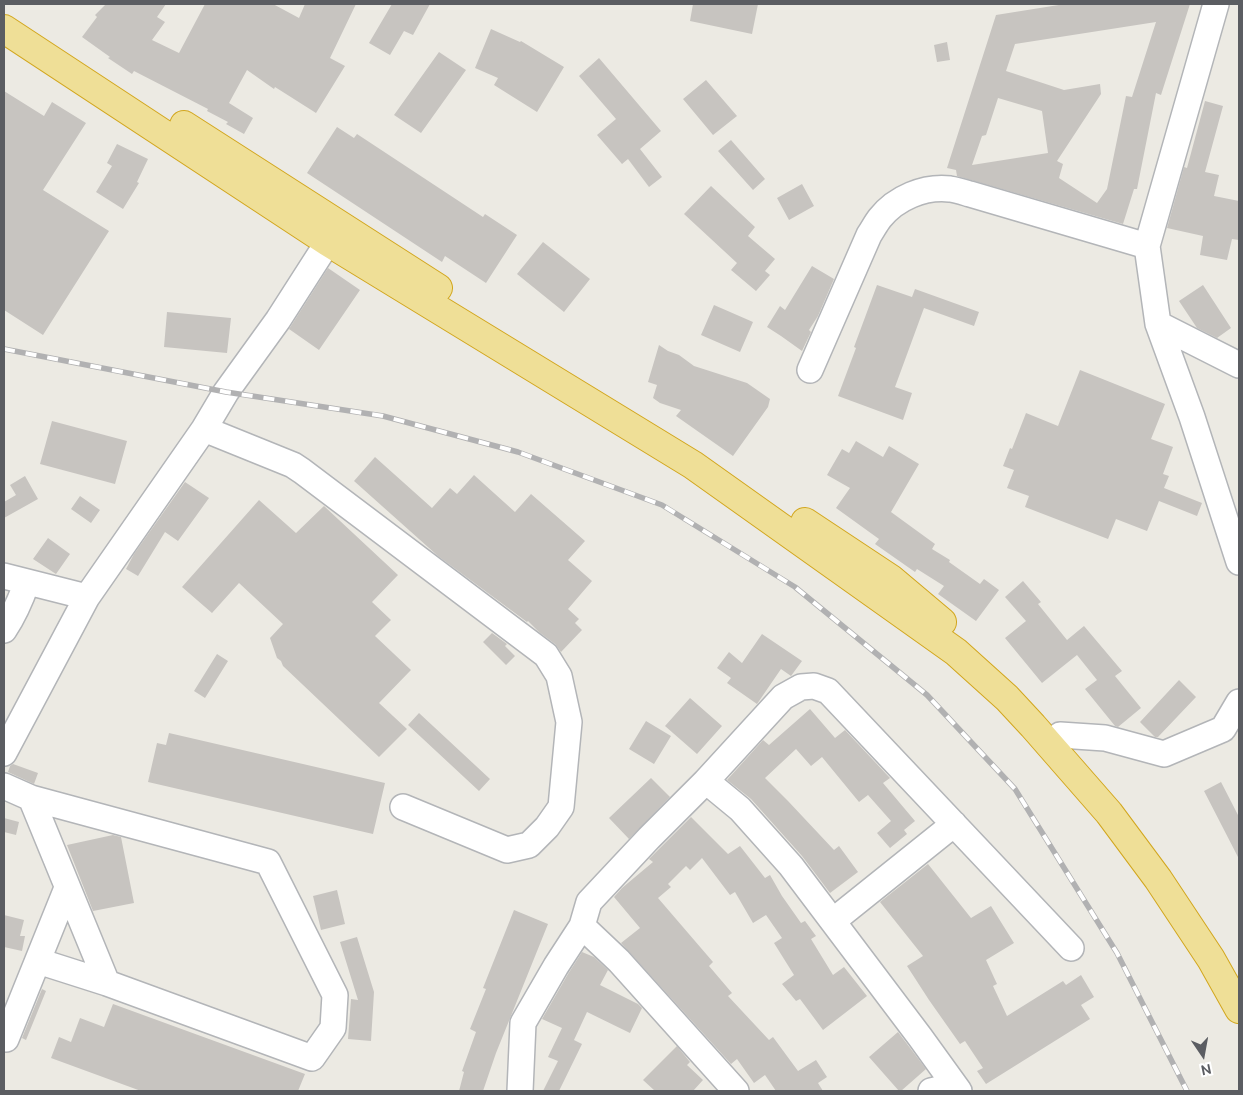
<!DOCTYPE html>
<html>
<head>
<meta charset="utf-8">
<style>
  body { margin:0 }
  #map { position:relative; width:1243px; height:1095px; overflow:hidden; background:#eceae3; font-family:Ubuntu,sans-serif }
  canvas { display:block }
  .frame { position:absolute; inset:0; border:5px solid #5b5d62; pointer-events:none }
  .north { position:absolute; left:1178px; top:1030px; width:50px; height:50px; -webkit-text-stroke:4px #fff; paint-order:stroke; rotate:168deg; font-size:14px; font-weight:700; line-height:20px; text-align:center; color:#5b5d62 }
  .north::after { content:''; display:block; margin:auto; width:18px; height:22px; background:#5b5d62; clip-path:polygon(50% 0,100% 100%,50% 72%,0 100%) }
</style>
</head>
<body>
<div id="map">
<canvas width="1243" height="1095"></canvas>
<div class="frame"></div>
<div class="north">N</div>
</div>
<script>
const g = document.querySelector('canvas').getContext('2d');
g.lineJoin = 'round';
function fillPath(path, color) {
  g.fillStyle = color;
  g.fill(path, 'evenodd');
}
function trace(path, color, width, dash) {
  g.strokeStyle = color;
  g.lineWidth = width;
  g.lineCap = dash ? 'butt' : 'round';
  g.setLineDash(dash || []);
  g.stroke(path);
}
fillPath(new Path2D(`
  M106 4H166L157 17 165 22 152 40 179 53 205 4H273L299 18 305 4H356L330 58 345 66 316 113 275 87 274 89 247 70 229 103 253 118 244 134 226 124 228 122 207 111 208 109 134 71 132 74 108 58 110 57 82 37 97 17 95 15Z
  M392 4H430L413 35 404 31 390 55 369 43Z
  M693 4H758L752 34 690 21Z
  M1065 4H1190L1161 95 1156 93 1137 189H1134L1123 224 957 176 956 170 947 168 996 15ZM1156 22 1132 97 1126 96 1107 189 1097 203 1059 178 1063 164 1057 161 1101 94 1100 84 1064 90 1006 71 1015 44ZM998 98 1042 111 1048 153 972 165 982 136 986 135Z
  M491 29 520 42 521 41 564 67 537 112 494 85 498 78 475 68Z
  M947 42 950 60 937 62 934 45Z
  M439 52 466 70 421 133 394 115Z
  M599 58 661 131 640 149 662 177 649 187 628 159 622 164 597 135 616 119 579 76Z
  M706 80 737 116 713 135 683 99Z
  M4 91 44 116 52 102 86 123 43 190 109 231 43 335 4 310Z
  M1205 101 1223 106 1205 172 1219 175 1214 196 1239 201V240L1232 239 1227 260 1200 255 1203 236 1167 228 1184 167 1187 168Z
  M337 127 354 138 357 134 483 217 485 214 517 235 486 283 445 256 442 262 307 173Z
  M731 140 765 179 753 190 718 151Z
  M117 144 148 159 137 182 139 183 123 209 96 192 112 166 107 163Z
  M802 184 814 206 789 220 777 198Z
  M711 186 755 227 748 236 775 259 765 271 770 275 756 291 731 270 737 263 684 214Z
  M543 242 590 279 564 312 517 274Z
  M812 266 834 279 818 316 809 330 811 332 802 351 781 336 767 327 780 306 785 310Z
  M328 268 360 290 319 350 289 329Z
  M877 285 912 297 915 289 979 312 974 326 924 308 895 387 912 393 903 420 838 396 856 348 854 347Z
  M1203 285 1231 328 1217 338 1197 328 1179 301Z
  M714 305 753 322 740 352 701 335Z
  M167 312 231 318 227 353 164 347Z
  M659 345 668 351 679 355 694 366 747 383 770 399 768 407 733 456 676 416 681 410 660 403 653 398 657 385 648 382Z
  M1080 370 1165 404 1151 439 1173 447 1163 474 1169 476 1164 488 1202 503 1197 516 1159 501 1147 531 1116 519 1108 539 1025 507 1029 496 1007 488 1014 470 1003 466 1010 448 1012 449 1026 413 1058 426Z
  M52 421 127 441 115 484 40 464Z
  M856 441 883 457 889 446 919 464 891 512 935 544 932 549 950 560 949 562 980 584 984 579 999 590 976 621 938 594 944 586 917 569 915 572 875 544 879 539 836 508 850 488 827 475 842 449 849 453Z
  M375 457 432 508 450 488 457 494 474 475 515 512 531 494 585 541 568 560 592 581 568 609 579 619 575 623 582 630 561 652 555 644 539 632 528 621 527 622 438 556 354 481Z
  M25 476 38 499 4 518V502L16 495 10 485Z
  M185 482 209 498 178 541 165 532 138 576 126 569 134 554Z
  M80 496 100 510 91 523 71 509Z
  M259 500 296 533 324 506 398 575 372 602 391 620 375 636 411 670 379 703 407 729 379 757 283 666 281 661 277 658 270 638 283 624 239 583 212 613 182 587Z
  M48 538 70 554 56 574 33 559Z
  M1023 581 1041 602 1038 604 1067 640 1084 626 1122 671 1115 676 1141 708 1118 727 1115 726 1085 689 1097 680 1077 655 1042 683 1005 638 1026 621 1005 597Z
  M492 633 507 644 505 646 515 656 506 665 483 642Z
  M762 634 802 661 791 676 781 669 757 704 727 683 731 678 717 668 729 652 742 663Z
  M217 654 228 661 205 698 194 691Z
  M1179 680 1196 697 1158 737H1155L1140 722Z
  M690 698 722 726 697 754 665 726Z
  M810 709 835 738 845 730 890 778 883 783 915 821 904 830 907 834 890 848 877 833 891 821 868 795 859 802 822 757 811 766 796 749 765 778 788 801 834 850 839 846 858 872 830 893 802 856 751 799 727 780 763 740 769 745Z
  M419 713 490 779 479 791 408 725Z
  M646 721 671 736 654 764 629 749Z
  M169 733 385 783 373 834 148 782 157 743 166 745Z
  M13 764 38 773 34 784 8 772 10 766Z
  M651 778 670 797 629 839 609 818Z
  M1221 782 1239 817V859L1204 791Z
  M691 817 728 854 740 846 765 878 770 875 782 896 801 923 805 921 816 936 811 939 833 975 844 967 867 996 823 1030 800 999 796 1001 782 984 794 975 774 943 782 938 766 915 753 923 735 892 730 895 702 858 690 870 686 866 668 884 671 887 658 898 713 962 709 966 732 993 728 996 769 1040 773 1037 798 1071 816 1060 827 1077 818 1083 823 1091H776L765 1075 754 1083 737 1059 731 1064 621 943 640 928 614 897 622 888 653 862 649 859Z
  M4 818 19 822 16 835 4 832Z
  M113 835 121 837 134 903 93 911 67 845Z
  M928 864 971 918 991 906 1014 943 986 960 997 984 993 986 1007 1016 1063 981 1066 985 1081 975 1094 997 1081 1005 1090 1019 986 1084 977 1071 983 1068 965 1041 960 1044 929 1000 907 966 923 956 880 902Z
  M337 890 345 924 321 930 313 896Z
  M514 910 548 924 496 1053 483 1091H459L464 1072 462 1071 476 1032 470 1029 486 989 483 988Z
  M4 915 24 920 20 936H25L22 951 4 947Z
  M357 937 374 992 371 1041 348 1039 351 999 358 1000 340 942Z
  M582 952 594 957 608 970 600 985 638 1004 642 1008 630 1033 587 1012 574 1040 582 1044 559 1091H543L558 1061 548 1057 562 1028 542 1019 568 974Z
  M42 989 46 991 26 1040 22 1038Z
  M113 1004 305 1074 298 1091H141L51 1058 59 1037 71 1042 80 1018 104 1027Z
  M898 1032 926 1069 901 1091H899L869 1057Z
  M677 1046 690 1062 687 1065 703 1080 693 1091H655L643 1080Z`), '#c7c4c0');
const minor = new Path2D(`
  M1216 4 1147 246 1158 324 1192 417 1239 562
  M1158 324 1239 365
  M810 370 869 235C873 229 876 223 880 218 896 198 924 186 950 189 957 190 963 192 970 194L1147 246
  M204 429 293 465 302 471 546 655 559 676 569 722 561 807 547 827 529 845 507 850 403 807
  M4 576 87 597
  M4 630C14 615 21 599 27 582
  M1060 735 1105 738 1164 754 1223 729 1239 702
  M4 753 87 597 204 429 226 392 278 320 328 242
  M706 781 783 697 801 687 814 686 828 691 1071 948
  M4 786 31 798 268 862 335 995 333 1028 312 1058 107 983 38 961
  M31 798 107 983
  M833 921 954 824
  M582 926 589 902 649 838 706 781 740 809 791 866 920 1037 959 1091
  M6 1039 67 888
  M520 1091 523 1023 556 966 582 926 619 961 736 1091
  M931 1091 944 1088 957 1090`);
const highway = new Path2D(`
  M4 29 328 242 693 465 956 652 1007 698 1033 726 1109 813 1158 879 1211 959 1239 1009
  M184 125 438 288
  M805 522 891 579 942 622`);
trace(minor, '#b3b5b8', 28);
trace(highway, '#d2a61d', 30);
trace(minor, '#fff', 25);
trace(highway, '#efdf97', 28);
const rail = new Path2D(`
  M4 349 226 392 383 416 518 452 662 505 795 587 927 695 1015 789 1117 953 1187 1091`);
trace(rail, '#b1b1b2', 5.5);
trace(rail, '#fff', 4, [11]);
</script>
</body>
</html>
